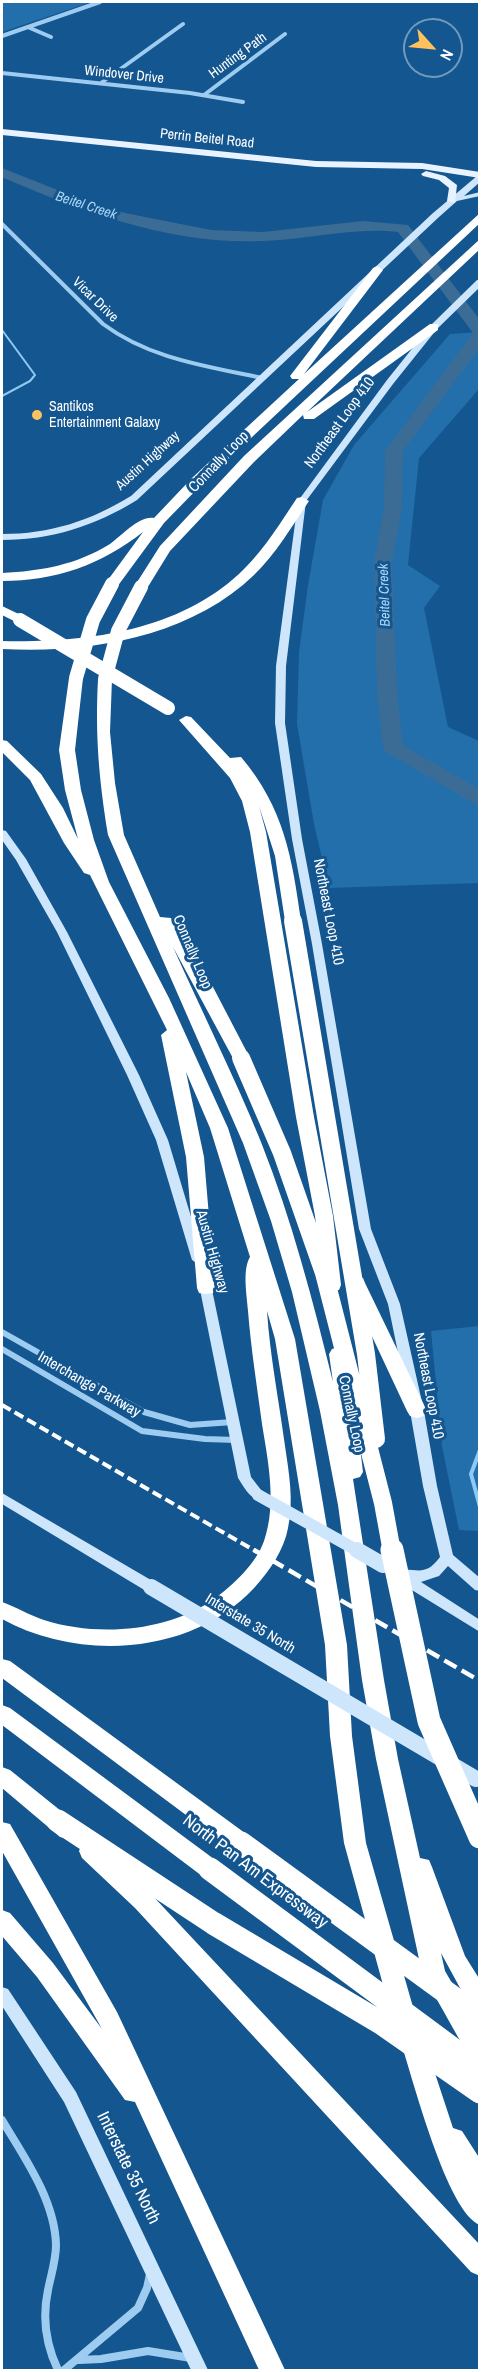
<!DOCTYPE html>
<html>
<head>
<meta charset="utf-8">
<style>
  body { margin:0 }
  #map { position:relative; width:481px; height:2372px; overflow:hidden; background:#14568f; font-family:"Archivo Narrow",sans-serif }
  canvas { display:block }
  .frame { position:absolute; inset:0; border:3px solid #fff; pointer-events:none }
  .north { position:absolute; left:403px; top:18px; width:60px; height:60px; box-sizing:border-box; background:#14568f; border:2px solid #729abc; border-radius:50%; rotate:117deg; font-size:16px; font-weight:700; line-height:24px; text-align:center; color:#fff }
  .north::after { content:''; display:block; margin:auto; width:21px; height:27px; background:#ffc05e; clip-path:polygon(50% 0,100% 100%,50% 72%,0 100%) }
</style>
</head>
<body>
<div id="map">
<canvas width="481" height="2372"></canvas>
<div class="frame"></div>
<div class="north">N</div>
</div>
<script>
const g = document.querySelector('canvas').getContext('2d');
g.lineJoin = 'round';
function fillPath(path, color) {
  g.fillStyle = color;
  g.fill(path, 'evenodd');
}
function trace(path, color, width, dash) {
  g.strokeStyle = color;
  g.lineWidth = width;
  g.lineCap = dash ? 'butt' : 'round';
  g.setLineDash(dash || []);
  g.stroke(path);
}
function write(font, color, halo, rows, align = 'center') {
  g.font = font + ' "Archivo Narrow",sans-serif';
  g.lineWidth = 6;
  g.setLineDash([]);
  g.textBaseline = 'middle';
  g.strokeStyle = halo;
  g.fillStyle = color;
  for (const [text, x, y, turn = 0] of rows) {
    g.save();
    g.translate(x, y);
    g.rotate((+turn || 0) * Math.PI / 180);
    g.textAlign = isNaN(turn) ? turn : align;
    if (halo) g.strokeText(text, 0, 0);
    g.fillText(text, 0, 0);
    g.restore();
  }
}
fillPath(new Path2D(`
  M2 2H91L2 32Z
  M479 332V389L419 458 408 565 440 586 424 608 448 727 479 741V883L329 888 314 824 297 724 299 652 308 585 323 500 354 445 450 334Z
  M479 1326V1531L459 1530 442 1446 431 1331Z`), '#226fac');
trace(new Path2D(`
  M2 330 35 375 30 381 2 396`), '#90c9f4', 2);
trace(new Path2D(`
  M480 1450 471 1474 480 1507`), '#90c9f4', 4);
fillPath(new Path2D(`
  M2 168 65 193 125 213 211 230 263 232 363 221 408 225 480 320V347L403 451 402 508 392 562 397 692 403 745 480 790V805L473 803 386 752 383 748 377 692 374 562 384 508 385 451 473 333 398 232C352 227 308 240 262 241 172 245 82 212 2 177Z`), '#3b6c95');
trace(new Path2D(`
  M30 28 51 37
  M2 36 100 2
  M2 73 190 93 243 102
  M101 83 183 24
  M204 95 285 34
  M2 224 103 324C150 359 206 366 262 378`), '#9eccf1', 4);
trace(new Path2D(`
  M2 1332 144 1412 190 1425 233 1422
  M2 1349 142 1431 205 1439 236 1440`), '#9eccf1', 6);
trace(new Path2D(`
  M2 2120C24 2157 55 2200 56 2245 56 2260 51 2275 48 2290 42 2318 46 2345 58 2370
  M79 2360 101 2359 148 2351 191 2358
  M64 2370 138 2308 147 2288 150 2274`), '#9eccf1', 8);
fillPath(new Path2D(`
  M477 176H480V182L464 196 480 192V196L457 201 439 217 137 500C95 526 51 540 2 540V534C50 534 90 521 131 496L433 213Z
  M477 280H480V287L437 329 393 384 306 501 286 666 285 723 302 839 322 944 371 1229 400 1304 424 1411 437 1486 453 1555 480 1578V1591L475 1590 448 1566 439 1576 421 1582 480 1620V1632L394 1579 392 1575 394 1571C415 1565 423 1580 440 1557L423 1486 410 1411 388 1304 359 1229 312 944 292 839 275 723 276 666 298 501 387 380 431 325Z
  M2 830 6 831 26 859 67 932 139 1075 168 1140 204 1260 202 1263 198 1264 192 1260 156 1140 127 1075 57 932 16 860 2 840Z
  M204 1276 210 1280 251 1477 265 1495 263 1499C251 1502 244 1487 238 1478L198 1280Z
  M2 1493 156 1583 158 1587 156 1591 151 1592 146 1591 2 1504Z
  M2 1987 8 1989 76 2092 208 2370H191L64 2102 2 2006Z`), '#cde6fc');
fillPath(new Path2D(`
  M2 129 316 161 422 163 480 172V178L422 169 316 167 2 135Z
  M426 171 445 176 457 185 455 203 447 201 449 188 439 180 423 176 421 174Z`), '#e8f3ff');
fillPath(new Path2D(`
  M480 213V223L202 484 164 523 117 587H107L105 584 143 532C101 565 55 581 2 581V573C41 571 76 565 110 544 121 536 140 515 154 518L192 478 299 379H292L290 376 373 268 377 266 383 270 304 374Z
  M480 239V249L307 412 430 324H438V330L314 419H304L303 415 254 462 170 551 146 590H136L134 587 160 546 244 456Z
  M302 497 309 501C292 526 276 554 254 575 190 637 88 654 2 649V641C86 643 183 631 245 568 265 548 281 522 297 498Z
  M2 606 25 617 27 620 20 624 2 615Z
  M76 674 83 678 75 750 81 790 94 840 109 882 169 998 228 1128 295 1339 347 1645 352 1736 366 1843 415 2014 411 2021 403 2024 395 2021 391 2014 344 1843 330 1736 325 1645 275 1339 267 1311C270 1356 279 1401 285 1446 289 1473 294 1501 288 1528 284 1550 270 1570 255 1587 193 1655 80 1662 2 1619V1602C16 1607 29 1615 44 1620 97 1637 168 1632 214 1599 233 1585 256 1564 264 1541 277 1504 268 1461 262 1424 257 1386 251 1349 248 1311 247 1296 242 1270 250 1257L210 1128 186 1072 204 1157 215 1288 213 1293 206 1294 199 1293 197 1288 186 1157 161 1035 167 1030 90 875 84 873 64 843 30 780 2 752V740L7 741 41 774 63 808 78 839 65 790 59 750 69 678Z
  M105 675 112 679 110 732 115 783 124 835 160 917 171 918 201 964 250 1058 247 1062H235L173 947C202 1012 234 1076 261 1142 292 1220 313 1301 333 1382L329 1354 332 1349 339 1347 346 1349 349 1354 363 1472 360 1477 353 1479 384 1680 398 1759 420 1858 429 1860 432 1867 465 1956 480 1980V2013L472 2010 441 1953 445 1971 480 2031V2064L472 2062 422 1973 376 1759 362 1680 338 1505 320 1411 292 1292 271 1221 243 1143 108 835C99 780 95 735 98 679Z
  M186 716 191 717 230 758 241 757C284 808 292 857 301 921L293 926 285 921 275 856 259 806 266 832 314 1117 333 1216 341 1285 339 1290 332 1291 325 1290 323 1285 315 1216 296 1117 250 832 242 801 230 778 179 720Z
  M356 1277 363 1278 365 1283 427 1411 424 1416 417 1418 410 1416 407 1411 347 1283 349 1278Z
  M2 1659 10 1661 249 1836 252 1843 249 1850 241 1852 233 1850 2 1678Z
  M2 1705 10 1708 218 1862 221 1869 218 1876 210 1879 202 1876 2 1725Z
  M2 1767 10 1770 76 1823 79 1830 76 1837 68 1839 60 1837 2 1788Z
  M2 1822 10 1824 117 2012 285 2370H259L135 2102 125 2100 37 1977 2 1936V1910L10 1913 53 1963 102 2029 2 1851Z
  M90 1842 98 1844 151 1894 480 2245V2276L471 2272 135 1908 82 1858 79 1851 82 1844Z
  M413 2032 421 2036 425 2043 453 2128 462 2131 480 2159V2225C447 2213 413 2079 401 2043L405 2036Z`), '#fff');
trace(new Path2D(`
  M2 1405 257 1552`), '#fff', 4, [10, 4.5]);
trace(new Path2D(`
  M254 1550 480 1681`), '#fff', 4.5, [14, 6]);
trace(new Path2D(`
  M258 1495 360 1552`), '#cde6fc', 12);
trace(new Path2D(`
  M357 1550 383 1565
  M151 1587 476 1779`), '#cde6fc', 16);
trace(new Path2D(`
  M20 620 168 708
  M76 678 93 620 112 584
  M105 679 118 631 141 587`), '#fff', 14);
trace(new Path2D(`
  M293 921 366 1354 376 1439
  M241 1058 282 1153 324 1273 383 1503 392 1552`), '#fff', 18);
trace(new Path2D(`
  M392 1550 429 1721 480 1837
  M58 1821 213 1923 381 2023 480 2092
  M241 1843 480 2017
  M210 1869 480 2069`), '#fff', 23);
for (const [x, y, r, color] of [
  [37,415,6,"#ffc05e"]
]) {
  const dot = new Path2D();
  dot.arc(x, y, r, 0, 2 * Math.PI);
  g.fillStyle = color;
  g.fill(dot);
  trace(dot, '#14568f', 2);
}
write('14px', '#fff', '#14568f', [
  ["Hunting Path",238,56,-36],
  ["Windover Drive",124,75,6],
  ["Perrin Beitel Road",207,139,6],
  ["Vicar Drive",95,300,44],
  ["Austin Highway",148,461,-42]
]);
write('italic 14px', '#aad6f8', '#14568f', [
  ["Beitel Creek",86,206,18],
  ["Beitel Creek",385,595,-92]
]);
write('14px', '#fff', '#14568f', [
  ["Santikos",49,407],
  ["Entertainment Galaxy",49,423]
], 'left');
write('15px', '#fff', '#14568f', [
  ["Northeast Loop 410",340,423,-54],
  ["Connally Loop",219,462,-46],
  ["Northeast Loop 410",328,912,79],
  ["Connally Loop",192,952,67],
  ["Austin Highway",212,1252,74],
  ["Interchange Parkway",89,1385,30],
  ["Northeast Loop 410",428,1386,79],
  ["Connally Loop",351,1414,78],
  ["Interstate 35 North",250,1624,31]
]);
write('18px', '#fff', '#14568f', [
  ["North Pan Am Expressway",255,1872,37],
  ["Interstate 35 North",128,2168,64]
]);
</script>
</body>
</html>
